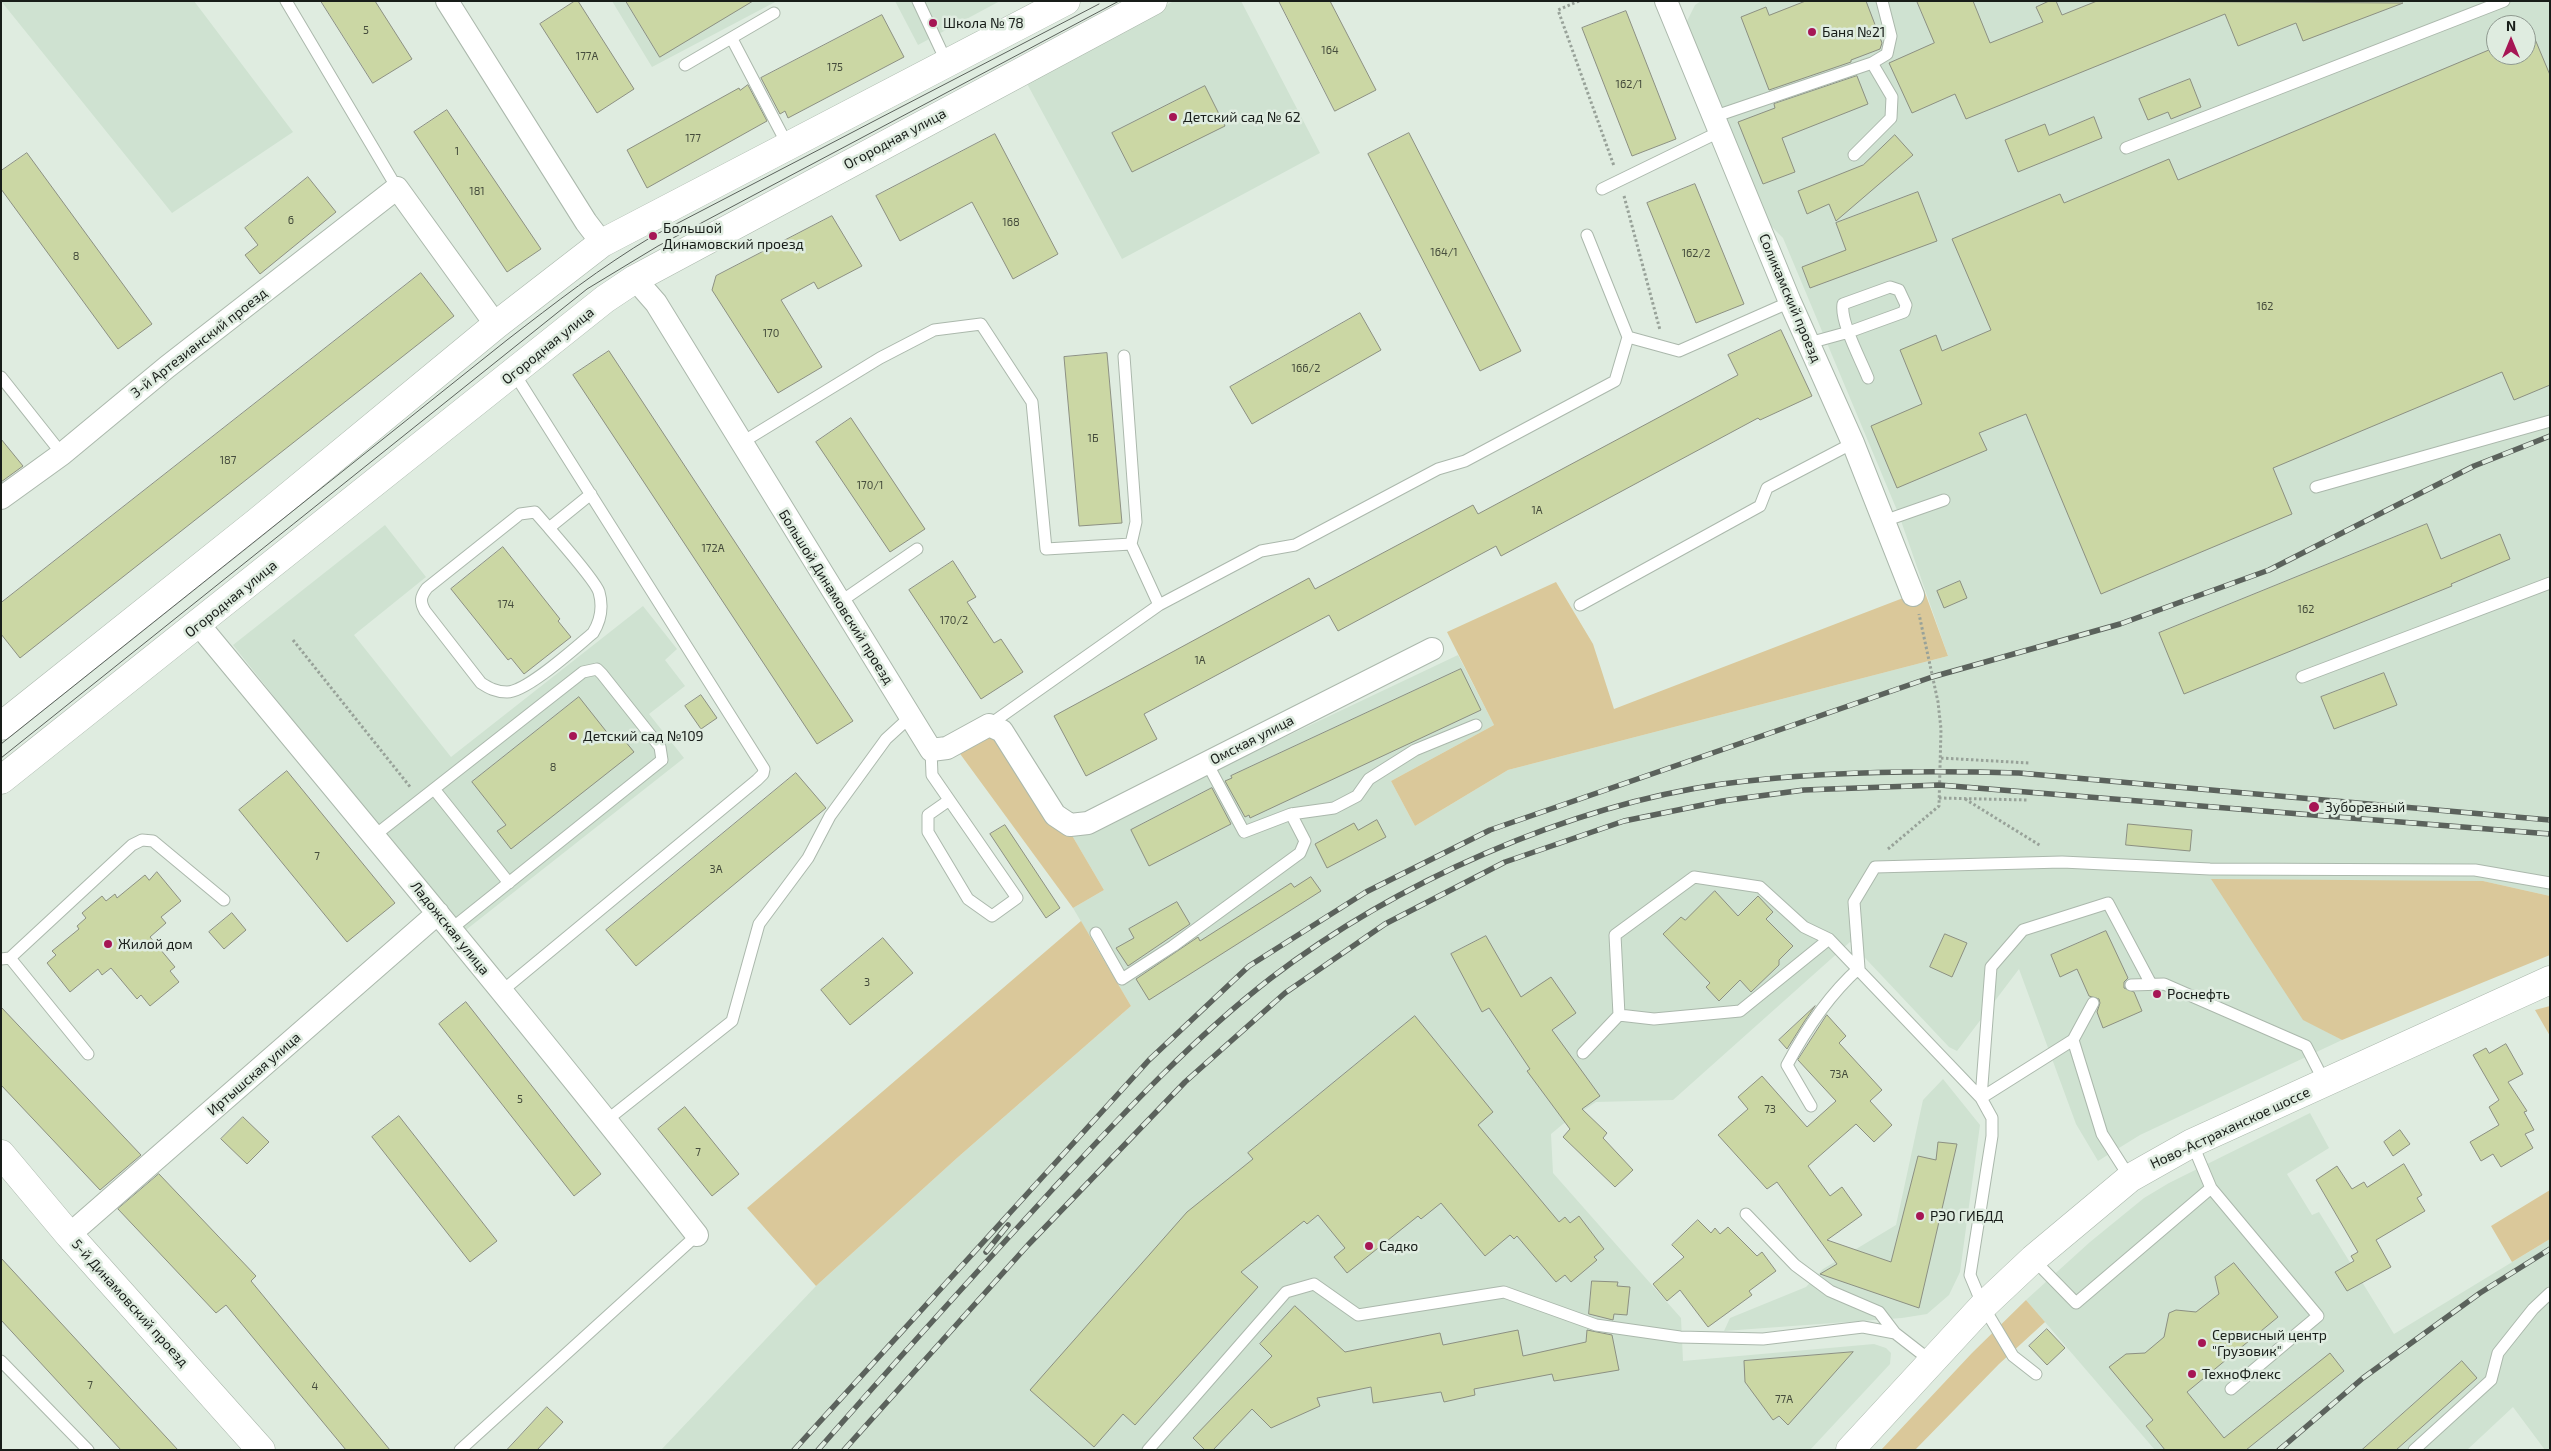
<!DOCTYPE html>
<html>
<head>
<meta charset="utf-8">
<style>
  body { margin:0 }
  #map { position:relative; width:2551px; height:1451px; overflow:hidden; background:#dfece0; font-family:"Exo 2",sans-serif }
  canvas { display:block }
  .frame { position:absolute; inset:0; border:2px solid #181d19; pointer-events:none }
  .north { position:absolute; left:2486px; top:15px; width:50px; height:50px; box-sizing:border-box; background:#dfece0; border:1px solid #8f9990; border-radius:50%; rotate:0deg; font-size:14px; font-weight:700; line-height:20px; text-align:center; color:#181d19 }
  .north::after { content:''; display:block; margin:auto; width:18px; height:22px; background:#a61655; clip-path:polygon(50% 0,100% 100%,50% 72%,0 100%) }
</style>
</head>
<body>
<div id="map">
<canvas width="2551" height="1451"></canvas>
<div class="frame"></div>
<div class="north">N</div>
</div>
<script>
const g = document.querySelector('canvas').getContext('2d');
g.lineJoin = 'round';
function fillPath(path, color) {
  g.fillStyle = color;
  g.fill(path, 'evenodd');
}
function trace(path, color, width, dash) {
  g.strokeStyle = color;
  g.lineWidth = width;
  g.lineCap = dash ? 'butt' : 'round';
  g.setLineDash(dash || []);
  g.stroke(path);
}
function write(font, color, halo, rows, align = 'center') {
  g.font = font + ' "Exo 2",sans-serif';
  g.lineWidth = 5;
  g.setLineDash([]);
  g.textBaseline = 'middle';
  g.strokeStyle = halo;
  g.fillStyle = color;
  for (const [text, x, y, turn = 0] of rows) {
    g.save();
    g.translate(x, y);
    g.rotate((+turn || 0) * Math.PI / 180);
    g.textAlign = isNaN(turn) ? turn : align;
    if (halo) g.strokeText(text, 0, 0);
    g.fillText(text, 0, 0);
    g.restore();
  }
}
fillPath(new Path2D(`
  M1 1H194L293 132 172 213Z
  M612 1H777L652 67Z
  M895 1H1000L918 45Z
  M1174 1H1241L1320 153 1122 259 1025 80Z
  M1701 1H2550V896L2483 881 2303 1019 2342 1040 2140 1135 2098 1161 2076 1124 2019 969 1957 1051 1949 1047 1850 942 1673 1100 1596 1102 1563 1124 1551 1134 1553 1173 1681 1318 1683 1361 1874 1344 1886 1348 1891 1353 1890 1364 1810 1450H661L816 1286 957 1158 1131 1006 1073 908 1104 890 1070 832 1205 775 1458 655 1494 725 1391 781 1415 826 1508 770 1948 656 1899 515 1783 238 1766 221 1686 23 1695 5ZM2496 25H2526V55H2496Z
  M385 525 426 577 354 635 451 757 643 606 677 649 665 660 685 686 649 714 684 758 462 933 233 645Z
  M1943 1079 1980 1125 1960 1272 1949 1295 1927 1314 1902 1318 1724 1331 1730 1318 1806 1287 1823 1269 1896 1225 1923 1100Z
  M2310 1113 2329 1148 2287 1174 2312 1215 2319 1212 2394 1334 2550 1239V1450H2545L2513 1407 2467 1450H2155L2026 1300 2090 1242 2144 1198 2169 1183Z`), '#cfe2d1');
fillPath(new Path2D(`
  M1556 582 1593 644 1614 709 1924 590 1948 656 1508 770 1415 826 1391 781 1494 725 1447 632Z
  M988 735 998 738 1070 832 1104 890 1073 908 958 751Z
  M2211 879 2483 881 2550 896V955L2342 1040 2303 1020Z
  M1081 921 1131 1006 957 1158 816 1286 747 1208Z
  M2550 1006V1036L2535 1010Z
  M2550 1190V1239L2512 1262 2491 1226Z
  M2026 1300 2045 1322 1999 1364 1915 1450H1881L1972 1353Z`), '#dac89a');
const building = new Path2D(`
  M321 1H375L412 59 373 83Z
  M575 1H578L634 89 597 113 540 24Z
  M626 1H753L660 57Z
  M1279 1H1330L1376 90 1335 111Z
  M1806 1H1866L1882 43 1880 49 1851 60V62L1769 90 1741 17 1766 7 1769 15Z
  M1917 1H1973L1990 43 2043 22 2036 7 2049 1H2056L2062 15 2097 1 2403 3 2303 41 2296 23 2238 46 2225 14 1966 119 1955 94 1912 113 1889 63 1934 43Z
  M1626 11 1676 139 1632 156 1582 28Z
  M882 15 904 57 788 118 785 111 780 114 761 78Z
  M2532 32 2550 75V385L2514 400 2502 372 2273 468 2292 514 2101 594 2026 414 1979 433 1987 450 1897 488 1871 426 1922 404 1900 350 1936 335 1942 351 1991 330 1952 239 2060 194 2064 203 2169 159 2178 180 2496 47V55H2526V35Z
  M1857 76 1868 104 1782 138 1795 172 1763 184 1738 122 1775 108 1774 104Z
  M2190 79 2201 107 2171 119 2168 112 2148 120 2139 99Z
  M748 85 767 121 647 188 627 150 739 88 740 90Z
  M1205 86 1225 126 1132 172 1112 133Z
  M447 110 541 249 507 272 414 132Z
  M2094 117 2102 138 2018 172 2005 140 2045 124 2049 135Z
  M1409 133 1521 351 1480 371 1368 154Z
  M995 134 1058 254 1013 279 972 202 900 241 876 196Z
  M1895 135 1913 155 1836 221 1829 204 1807 214 1798 191 1863 165Z
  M27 153 152 324 118 349 1 189V171Z
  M308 177 336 212 260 274 245 255 258 245 245 228Z
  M1695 184 1744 304 1696 323 1647 203Z
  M1918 192 1937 241 1810 288 1802 267 1846 250 1836 223Z
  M832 216 862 266 818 289 814 282 781 300 822 367 778 393 712 290 716 276Z
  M421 273 454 316 20 658 1 634V603Z
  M1360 313 1381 350 1252 424 1230 387Z
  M1781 330 1812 396 1760 420 1758 418 1501 556 1496 546 1338 631 1329 615 1144 714 1157 739 1086 776 1054 716 1309 578 1315 589 1473 505 1478 514 1738 375 1728 355Z
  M609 351 853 721 817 744 573 375Z
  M1107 353 1122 523 1079 526 1064 357Z
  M851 418 925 529 890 552 816 442Z
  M1 439 23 466 1 482Z
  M2427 524 2441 559 2500 534 2510 559 2451 584 2452 586 2184 694 2159 633Z
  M503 547 560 619 558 621 571 637 524 674 511 658 508 660 451 589Z
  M953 561 976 597 967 602 994 643 1001 639 1023 672 981 699 909 590Z
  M1960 581 1967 598 1944 608 1937 591Z
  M1461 669 1481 710 1250 818 1249 815 1245 817 1225 781 1232 778 1231 776Z
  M2384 673 2397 705 2334 729 2321 697Z
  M701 695 717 718 701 729 685 706Z
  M579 697 613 740 620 735 634 752 511 849 497 831 506 825 472 782Z
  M287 771 395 903 347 942 239 810Z
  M796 773 826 808 636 966 606 930Z
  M1212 788 1231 824 1149 866 1131 830Z
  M1377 820 1386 837 1327 868 1315 844 1354 823 1358 830Z
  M2128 824 2192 830 2190 851 2126 845Z
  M1005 825 1060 908 1046 918 990 834Z
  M157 872 181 901 161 917 166 923 150 937 175 967 170 971 179 982 150 1006 141 995 137 999 111 968 102 975 98 969 70 992 47 963 56 955 52 951 79 929 77 926 86 918 82 913 102 896 106 901 115 894 117 898 145 875 149 880Z
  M1311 877 1321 891 1149 1000 1136 979 1198 937 1200 941 1291 883 1294 887Z
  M1715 891 1738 916 1758 896 1773 912 1766 919 1793 946 1779 960V965L1751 992 1740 980 1719 1001 1706 987 1710 983 1663 934 1681 917 1685 920Z
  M1177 902 1190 924 1128 966 1116 948 1134 938 1129 929Z
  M232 913 246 930 224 949 209 932Z
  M2106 931 2128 978 2124 982V988L2134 992 2142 1011 2103 1028 2097 1012 2100 1003 2099 999 2089 996 2077 969 2060 977 2051 955Z
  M1945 934 1967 943 1952 977 1930 967Z
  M1486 936 1521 997 1551 977 1576 1013 1552 1030 1600 1096 1582 1109 1607 1133 1603 1138 1633 1170 1615 1187 1563 1137 1570 1129 1527 1071 1530 1069 1489 1008 1482 1012 1451 954Z
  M883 938 913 973 850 1025 821 990Z
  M466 1002 601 1174 574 1196 439 1024Z
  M1815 1006 1804 1022 1787 1049 1779 1040Z
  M1 1007 141 1155 100 1190 1 1085Z
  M1827 1015 1846 1036 1839 1043 1882 1090 1870 1101 1892 1125 1874 1142 1856 1124 1808 1166 1830 1196 1842 1187 1862 1215 1827 1240 1891 1262 1918 1156 1936 1160 1938 1142 1957 1144 1919 1308 1820 1274 1837 1264 1777 1182 1767 1189 1718 1135 1748 1109 1738 1097 1762 1076 1807 1127 1836 1101 1798 1060Z
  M1415 1016 1493 1112 1478 1125 1559 1222 1565 1217 1570 1223 1579 1216 1604 1249 1594 1257 1597 1260 1571 1282 1565 1275 1556 1282 1517 1236 1514 1239 1510 1235 1485 1256 1441 1203 1421 1219 1418 1216 1347 1273 1334 1257 1345 1248 1318 1215 1307 1224 1304 1221 1241 1272 1258 1287 1135 1425 1123 1414 1094 1447 1030 1390 1187 1212 1253 1159 1248 1153Z
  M2506 1044 2523 1074 2508 1082 2527 1111 2524 1112 2534 1130 2525 1134 2533 1148 2501 1167 2493 1154 2481 1161 2470 1142 2499 1125 2489 1107 2499 1100 2473 1055 2486 1048 2489 1053Z
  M685 1107 739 1174 712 1196 658 1129Z
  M399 1116 497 1241 470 1262 372 1137Z
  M243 1117 269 1142 247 1164 221 1139Z
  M2400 1130 2410 1144 2393 1156 2384 1142Z
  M2404 1164 2422 1195 2417 1198 2425 1211 2376 1240 2391 1267 2347 1291 2335 1272 2354 1261 2351 1256 2358 1252 2316 1180 2337 1166 2352 1189 2364 1182 2367 1187Z
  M159 1174 256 1276 251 1281 390 1450H346L226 1305 216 1313 118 1209Z
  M1698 1220 1711 1233 1715 1228 1720 1234 1728 1227 1757 1256 1762 1252 1776 1271 1749 1291 1752 1295 1708 1327 1680 1290 1667 1301 1653 1284 1684 1257 1672 1245Z
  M1 1258 178 1450H121L1 1320Z
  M2234 1263 2278 1317 2187 1392 2224 1438 2330 1353 2344 1371 2246 1450H2165L2146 1426 2153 1420 2109 1367 2126 1354 2145 1353 2164 1337 2169 1313 2176 1310 2196 1312 2219 1294 2215 1277Z
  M1592 1281 1618 1282 1617 1286 1630 1287 1627 1315 1614 1314 1613 1320 1589 1314Z
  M1295 1306 1345 1352 1440 1333 1443 1345 1518 1330 1523 1356 1586 1342 1587 1330 1612 1335 1619 1370 1554 1381 1552 1374 1474 1389 1475 1395 1444 1402 1441 1392 1373 1403 1371 1387 1317 1398 1320 1406 1271 1428 1252 1409 1213 1450H1205L1193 1438 1272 1356 1260 1344Z
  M2047 1329 2065 1348 2047 1365 2029 1346Z
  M1853 1352 1788 1425 1779 1416 1773 1420 1745 1382 1744 1361Z
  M2462 1361 2477 1378 2396 1450H2362Z
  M547 1407 563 1422 537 1450H507Z`);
fillPath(building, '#cbd7a4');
trace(building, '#8c9082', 1);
const lane = new Path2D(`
  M286 1 397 188
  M918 1 947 63
  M732 39 787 144
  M685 65 774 13
  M1713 117 1872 63 1887 54 1891 36 1882 1
  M2126 148 2504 1
  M1854 155 1891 118 1892 97 1872 63
  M1602 189 1719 132
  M1628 337 1679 351 1790 302
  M1809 343 1849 332 1904 312 1906 305 1899 290 1890 287 1843 304C1840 322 1861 360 1868 378
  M1124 356 1136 522 1131 544 1159 605
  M1 377 62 454
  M741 443 880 358 934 330 981 324 1032 402 1046 549 1131 544
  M2316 487 2550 421
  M1884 521 1944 500
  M549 528 535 512 520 514 427 588C420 597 420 602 425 611L481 683C489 688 496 692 507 692 527 692 576 647 593 633 601 620 603 606 599 592 595 580 559 540 549 528L591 494
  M840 602 917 549
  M1580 605 1760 506 1767 488 1853 443
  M2302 677 2550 583
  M989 725 1159 605 1261 551 1295 545 1438 469 1465 461 1615 381 1628 337 1587 235
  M931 750 932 775 1017 898 992 916 968 899 928 832V815L948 801
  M434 789 509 883
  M1291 814 1334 808 1357 796 1369 779 1415 750 1476 725
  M374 836 583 672 597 669 602 674 660 747 662 760 451 929
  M1096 933 1122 979 1173 946 1300 853 1305 841 1291 814 1244 832 1207 763
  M10 958 88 1054
  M1 959 10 958 132 845 142 840 153 841 224 900
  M2131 985 2164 984 2306 1046 2325 1083
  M502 991 757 780 763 774 764 769 514 373
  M1619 1015 1654 1019 1740 1011 1829 939
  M2073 1040 2102 1134 2130 1178
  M1583 1053 1619 1015 1615 935 1694 877 1760 887 1804 927 1829 939 1981 1098 1992 1118V1136L1970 1275 1983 1306 2013 1356 2036 1374
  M1981 1098 1991 967 2023 930 2108 903 2151 984
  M1981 1098 2073 1040 2093 1003
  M1811 1106 1787 1065C1806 1029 1829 995 1859 968L1854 902 1875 867 2062 862 2210 869 2475 870 2550 883
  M607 1120 732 1021 759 924 808 858 830 816 886 739 910 717
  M2211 1188 2318 1316 2231 1389
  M1746 1214 1795 1265 1830 1291 1879 1312 1895 1333
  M2033 1259 2076 1303 2211 1188 2192 1143
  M1 1361 88 1450
  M460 1450 697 1235
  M1148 1450 1286 1292 1314 1284 1358 1315 1504 1292 1596 1325 1680 1337 1763 1339 1863 1327 1895 1333 1931 1361
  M2414 1450 2491 1380 2498 1353 2533 1309 2550 1293`);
const street = new Path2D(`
  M447 1 586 222 602 243
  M1666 1 1790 302 1853 443 1913 595
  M635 279 656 303 931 750 947 748 989 725 1002 731 1055 815 1070 825 1088 823 1432 649
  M1 498 62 454 167 367 397 188 496 325
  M199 625C366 827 535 1028 697 1235
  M69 1235 438 913`);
const secondary = new Path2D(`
  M1 726 257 522 496 325 602 243 1066 1
  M1 780 605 299 635 279 1153 1
  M1 1154 69 1235 261 1450`);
const primary = new Path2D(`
  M1850 1450 1983 1306 2033 1259 2130 1178 2192 1143 2550 980`);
trace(lane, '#abb8ac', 13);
trace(street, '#abb8ac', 24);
trace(secondary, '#abb8ac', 29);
trace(primary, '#abb8ac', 29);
trace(new Path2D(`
  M1579 1 1558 10 1614 166
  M1624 196 1660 330
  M293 640 411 788
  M1941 758 2029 763
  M1939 798 2027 800
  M1965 799 2041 846
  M1888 849 1939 806 1941 729 1938 702 1919 614`), '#98a299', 3, [2.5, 2.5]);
trace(lane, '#fff', 11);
trace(street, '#fff', 22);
trace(secondary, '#fff', 28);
trace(primary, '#fff', 28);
trace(new Path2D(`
  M1 744 507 340C555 303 601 267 653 236L1099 4
  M1 758 587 289 658 246 1119 1`), '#5b625c', 1);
const rail = new Path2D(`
  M986 1252 1008 1225
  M794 1450 1149 1060 1249 966 1366 892 1490 830 1932 677 2120 624 2269 570 2474 466 2550 436
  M818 1450C895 1362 973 1276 1052 1190 1121 1116 1191 1040 1271 978 1395 883 1567 806 1722 784 1820 771 1921 770 2019 773L2550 820
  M844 1450 1028 1245 1108 1162 1185 1082 1285 993 1385 924 1505 862 1624 821 1722 801 1804 790 1939 785 2550 834
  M2279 1450 2363 1378 2480 1293 2550 1249`);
trace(rail, '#5b625c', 5.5);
trace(rail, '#dfece0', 4, [11]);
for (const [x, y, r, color] of [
  [933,23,5,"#a61655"],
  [1812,32,5,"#a61655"],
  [1173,117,5,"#a61655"],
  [653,236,5,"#a61655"],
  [573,736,5,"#a61655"],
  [2314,807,6,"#a61655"],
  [108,944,5,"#a61655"],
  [2157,994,5,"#a61655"],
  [1920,1216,5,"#a61655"],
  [1369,1246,5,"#a61655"],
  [2202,1343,5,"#a61655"],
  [2192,1374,5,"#a61655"]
]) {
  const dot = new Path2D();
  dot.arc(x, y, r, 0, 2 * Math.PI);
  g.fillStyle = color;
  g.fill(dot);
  trace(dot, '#dfece0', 2);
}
write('11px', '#454c3c', null, [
  ["5",366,30],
  ["164",1330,50],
  ["177А",587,56],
  ["175",835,67],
  ["162/1",1629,84],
  ["177",693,138],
  ["1",457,151],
  ["181",477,191],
  ["6",291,220],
  ["168",1011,222],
  ["164/1",1444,252],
  ["162/2",1696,253],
  ["8",76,256],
  ["162",2265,306],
  ["170",771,333],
  ["166/2",1306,368],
  ["1Б",1093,438],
  ["187",228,460],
  ["170/1",870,485],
  ["1А",1537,510],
  ["172А",713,548],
  ["174",506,604],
  ["162",2306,609],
  ["170/2",954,620],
  ["1А",1200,660],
  ["8",553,767],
  ["7",317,856],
  ["3А",716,869],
  ["3",867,982],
  ["73А",1839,1074],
  ["5",520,1099],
  ["73",1770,1109],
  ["7",698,1152],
  ["7",90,1385],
  ["4",315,1386],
  ["77А",1784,1399]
]);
write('14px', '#181d19', '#dfece0', [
  ["Школа № 78",943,23],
  ["Баня №21",1822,32],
  ["Детский сад № 62",1183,117],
  ["Большой",663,228],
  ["Динамовский проезд",663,244],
  ["Детский сад №109",583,736],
  ["Зуборезный",2325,807],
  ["Жилой дом",118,944],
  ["Роснефть",2167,994],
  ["РЭО ГИБДД",1930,1216],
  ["Садко",1379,1246],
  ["Сервисный центр",2212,1335],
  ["\"Грузовик\"",2212,1351],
  ["ТехноФлекс",2202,1374]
], 'left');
write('14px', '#181d19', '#dfece0', [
  ["Огородная улица",895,139,-28],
  ["Соликамский проезд",1790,298,67],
  ["3-й Артезианский проезд",199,343,-38],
  ["Огородная улица",548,346,-39],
  ["Большой Динамовский проезд",836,597,58],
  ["Огородная улица",231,599,-39],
  ["Омская улица",1252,740,-27],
  ["Ладожская улица",450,928,51],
  ["Иртышская улица",254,1074,-41],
  ["Ново-Астраханское шоссе",2230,1128,-25],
  ["5-й Динамовский проезд",130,1303,48]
]);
</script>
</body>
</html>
